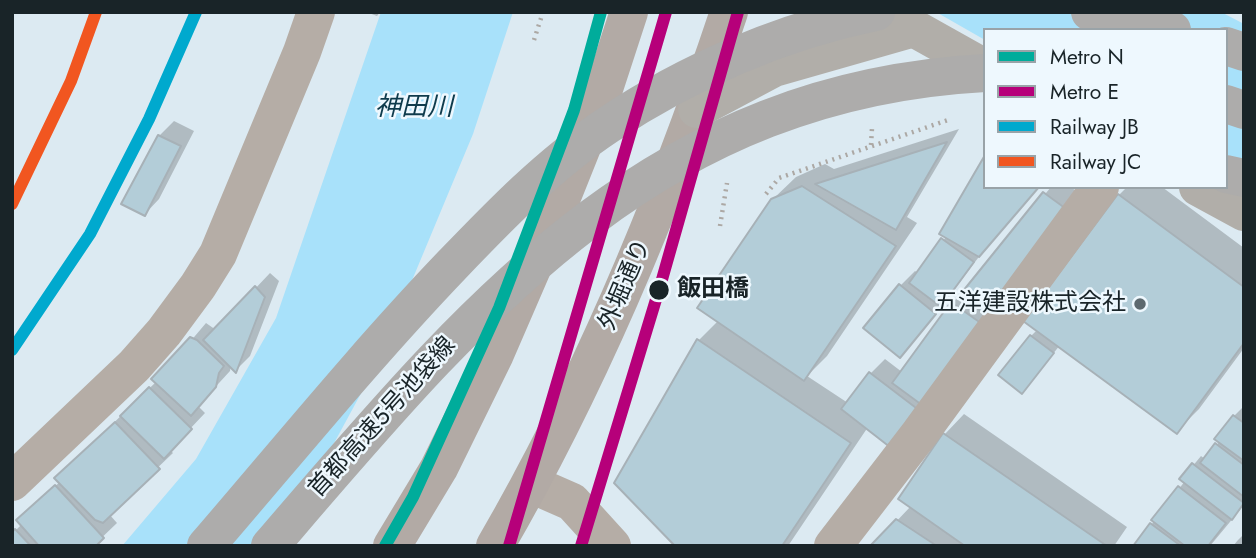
<!DOCTYPE html>
<html>
<head>
<meta charset="utf-8">
<style>
  body { margin:0 }
  #map { position:relative; width:1256px; height:558px; overflow:hidden; background:#dceaf2; font-family:Jost,sans-serif }
  canvas { display:block }
  .frame { position:absolute; inset:0; border:14px solid #192428; pointer-events:none }
  .legend { position:absolute; left:983px; top:28px; width:245px; height:161px; box-sizing:border-box; background:#eef8fe; border:2px solid #99a3a8; margin:0; padding:9px 12px; list-style:none; font-size:21px; color:#192428 }
  .legend li { display:flex; align-items:center; gap:14px; height:35px }
  .legend b { width:35px; border:2px solid #99a3a8 }
</style>
</head>
<body>
<div id="map">
<canvas width="1256" height="558"></canvas>
<div class="frame"></div>
<ul class="legend">
<li><b style="height:9px;background:#00ac9b"></b>Metro N</li>
<li><b style="height:9px;background:#b6007a"></b>Metro E</li>
<li><b style="height:9px;background:#00a9ce"></b>Railway JB</li>
<li><b style="height:9px;background:#f15620"></b>Railway JC</li>
</ul>
</div>
<script>
const g = document.querySelector('canvas').getContext('2d');
g.lineJoin = 'round';
function fillPath(path, color) {
  g.fillStyle = color;
  g.fill(path, 'evenodd');
}
function trace(path, color, width, dash) {
  g.strokeStyle = color;
  g.lineWidth = width;
  g.lineCap = dash ? 'butt' : 'round';
  g.setLineDash(dash || []);
  g.stroke(path);
}
function write(font, color, halo, rows, align = 'center') {
  g.font = font + ' Jost,"Noto Sans JP",sans-serif';
  g.lineWidth = 5;
  g.setLineDash([]);
  g.textBaseline = 'middle';
  g.strokeStyle = halo;
  g.fillStyle = color;
  for (const [text, x, y, turn = 0] of rows) {
    g.save();
    g.translate(x, y);
    g.rotate((+turn || 0) * Math.PI / 180);
    g.textAlign = isNaN(turn) ? turn : align;
    if (halo) g.strokeText(text, 0, 0);
    g.fillText(text, 0, 0);
    g.restore();
  }
}
fillPath(new Path2D(`
  M381 12H513L473 134 378 362 287 530 273 546H122L196 459 276 318Z
  M936 12H1221L1244 24V185L1226 175V30H985V40Z`), '#a8e1fa');
fillPath(new Path2D(`
  M366 12H380L377 16Z
  M174 121 194 131 159 199 145 214 159 136Z
  M959 129 907 217 917 223 827 356 807 376 848 403 871 373 885 359 902 372 952 303 967 288 1051 187H1071L1082 196 937 399 868 427 788 546H678L699 340 718 321 772 200 796 177 825 164 834 169Z
  M985 187H1039L987 246 948 298 949 299 900 356 866 328 901 285 915 271 918 273Z
  M1127 187H1162L1244 248V348L1199 409 1176 432 1060 345 1029 384 1031 336 1038 329 1119 195Z
  M270 273 279 281 250 356 236 370 231 365 230 371 198 406 205 413 170 450 173 453 109 514 117 523 93 546H12V534L22 524 33 505 60 482 71 464 156 382 206 323 216 330Z
  M1244 406V505L1210 546H1135L1185 481 1182 479 1201 456 1205 459 1220 441 1234 416Z
  M964 414 1127 527 1114 546H873L911 506 900 498 945 434Z
  M1244 534V546H1233L1238 540Z`), '#0003');
const building = new Path2D(`
  M158 135 181 146 145 216 121 204Z
  M947 142 896 230 815 184Z
  M985 155V187H1039L979 257 939 234Z
  M802 186 896 246 804 381 697 308 771 199Z
  M1043 192 1069 211 991 318 959 296Z
  M1118 194 1244 287V343L1177 434 1023 321Z
  M941 238 974 262 941 307 909 283Z
  M899 284 936 314 900 358 863 328Z
  M255 286 265 297 236 373 203 340Z
  M951 302 985 326 926 408 892 383Z
  M1030 335 1054 353 1022 394 998 375Z
  M190 337 197 340 224 366 219 373 216 387 191 416 151 379Z
  M697 339 851 443 782 546H675L614 483Z
  M869 372 924 414 895 451 841 409Z
  M149 387 192 429 164 459 120 416Z
  M1233 415 1244 423V461L1214 439Z
  M115 422 160 469 103 523 95 520 54 478Z
  M943 433 1107 546H965L898 499Z
  M1215 443 1244 465V497L1200 463Z
  M1192 463 1244 503 1232 520 1179 479Z
  M55 485 104 538 96 546H39L16 520Z
  M1178 486 1226 523 1208 546H1185L1151 520Z
  M896 519 937 546H870Z
  M1150 523 1181 546H1133Z
  M15 529 31 546H12V532Z`);
fillPath(building, '#b3cdd8');
trace(building, '#a7b1b7', 2);
trace(new Path2D(`
  M534 40 543 12
  M766 194 779 178 951 119
  M720 226 727 183`), '#aca8a4', 4.5, [2, 5]);
trace(new Path2D(`
  M833 546 920 433 1100 187`), '#b5ada6', 38);
trace(new Path2D(`
  M12 482 134 366 164 332 198 286 218 254 302 52 316 12
  M531 484 572 502 612 546`), '#b5ada6', 38);
trace(new Path2D(`
  M392 546 439 468 495 354 550 227 598 107 629 12
  M495 546C593 377 667 198 729 12`), '#b2aaa5', 38);
trace(new Path2D(`
  M892 16 985 68
  M697 109 774 68 914 28
  M1198 187 1244 212`), '#b1aea9', 38);
trace(new Path2D(`
  M1090 12 1172 30
  M1226 46 1244 52
  M1226 104 1244 110
  M1226 174 1244 178`), '#adacab', 38);
trace(new Path2D(`
  M871 145 872 128`), '#aca8a4', 4.5, [2, 5]);
trace(new Path2D(`
  M206 546C287 452 365 356 451 266 499 216 549 164 608 125 687 72 782 31 876 12
  M270 546C472 311 650 91 985 73`), '#adacab', 38);
trace(new Path2D(`
  M12 350 90 234 149 119 196 12`), '#00a9ce', 12);
trace(new Path2D(`
  M12 204 71 81 96 12`), '#f15620', 12);
trace(new Path2D(`
  M385 546 413 497 499 308 574 110 601 12`), '#00ac9b', 12);
trace(new Path2D(`
  M509 546 666 12
  M581 546 661 283 738 12`), '#b6007a', 12);
for (const [x, y, r, color] of [
  [659,290,11,"#192428"],
  [1140,304,7,"#5d696f"]
]) {
  const dot = new Path2D();
  dot.arc(x, y, r, 0, 2 * Math.PI);
  g.fillStyle = color;
  g.fill(dot);
  trace(dot, '#eef8fe', 2.5);
}
write('24px', '#192428', '#eef8fe', [
  ["外堀通り",626,285,-67],
  ["首都高速5号池袋線",383,418,-48]
]);
write('bold 24px', '#192428', '#eef8fe', [
  ["飯田橋",677,290]
], 'left');
write('24px', '#192428', '#eef8fe', [
  ["五洋建設株式会社",1126,304]
], 'right');
write('italic 26px', '#0e3b4c', '#eef8fe', [
  ["神田川",414,109]
]);
</script>
</body>
</html>
